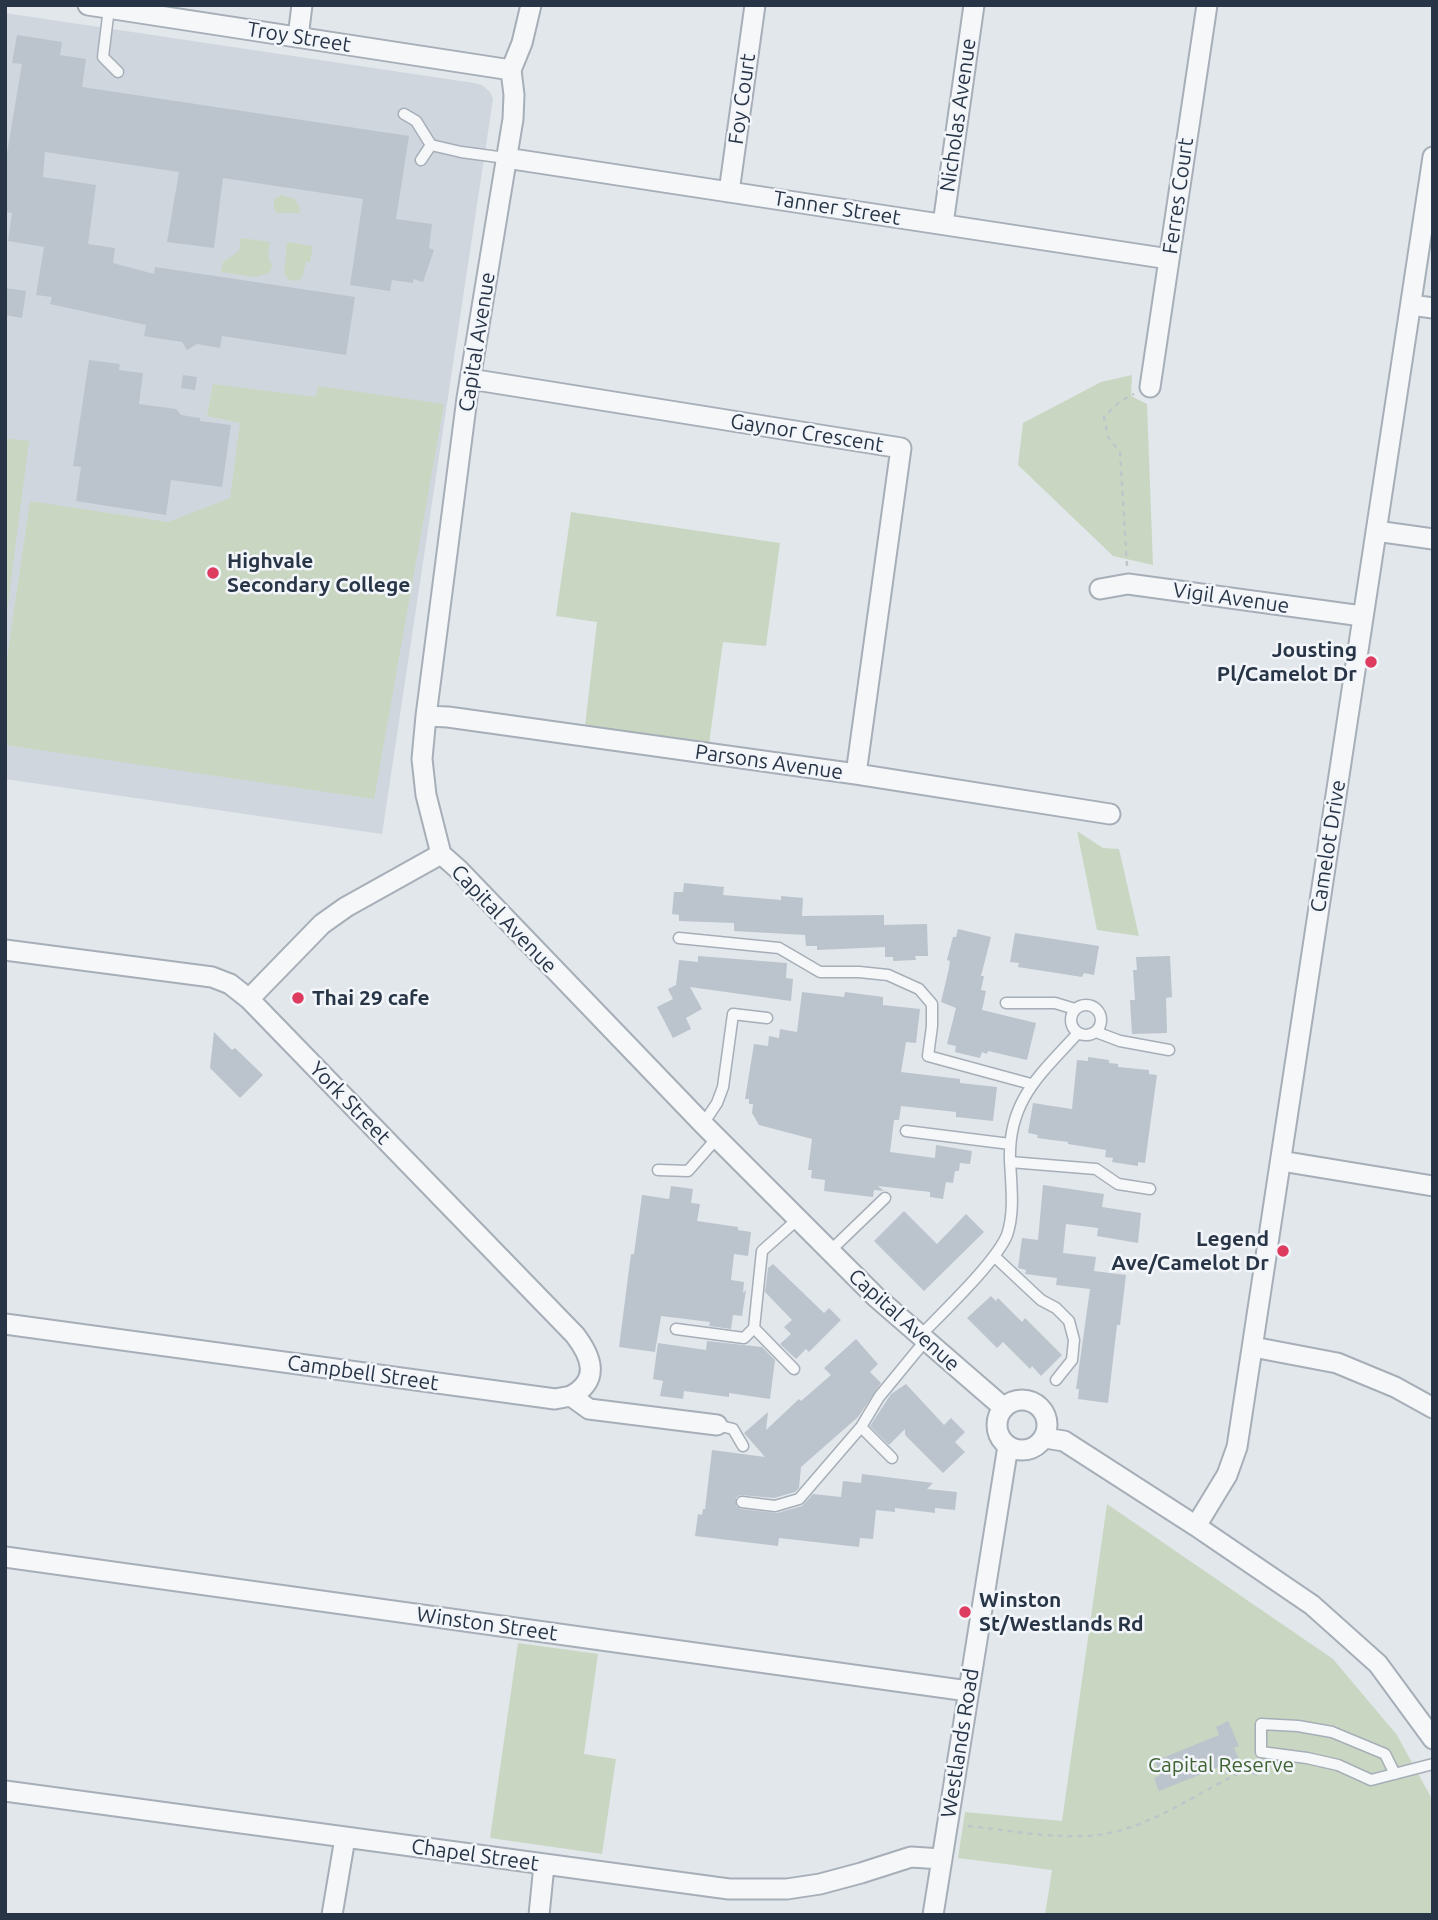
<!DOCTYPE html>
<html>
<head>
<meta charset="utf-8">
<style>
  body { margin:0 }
  #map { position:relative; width:1438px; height:1920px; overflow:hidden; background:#e2e7ec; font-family:Ubuntu,sans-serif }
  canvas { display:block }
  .frame { position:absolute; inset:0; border:7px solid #283546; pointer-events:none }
</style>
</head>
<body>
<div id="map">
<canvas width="1438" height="1920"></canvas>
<div class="frame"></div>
</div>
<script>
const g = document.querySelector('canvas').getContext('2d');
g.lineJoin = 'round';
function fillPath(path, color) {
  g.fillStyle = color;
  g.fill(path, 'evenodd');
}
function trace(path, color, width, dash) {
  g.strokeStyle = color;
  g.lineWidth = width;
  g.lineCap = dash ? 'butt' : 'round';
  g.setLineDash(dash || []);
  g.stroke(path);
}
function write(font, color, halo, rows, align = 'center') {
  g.font = font + ' Ubuntu,sans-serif';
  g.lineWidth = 5;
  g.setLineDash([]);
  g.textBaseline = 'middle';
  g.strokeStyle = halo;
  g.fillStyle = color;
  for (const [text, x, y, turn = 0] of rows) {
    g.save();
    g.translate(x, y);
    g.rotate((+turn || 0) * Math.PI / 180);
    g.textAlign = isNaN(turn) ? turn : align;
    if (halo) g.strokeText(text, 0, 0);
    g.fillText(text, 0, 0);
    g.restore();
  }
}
fillPath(new Path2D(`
  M5 13 474 83 482 85 490 92 493 99 382 834 5 779Z`), '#d0d6de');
fillPath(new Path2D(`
  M281 195 295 199 300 208V213H277L274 209V199Z
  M241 238 270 242 268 256 272 265 270 273 254 277 221 272 223 262 239 251Z
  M287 242 313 246 310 262H306L302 277 298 281 289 280 284 274Z
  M1132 375 1131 396 1147 404 1153 565 1113 556 1018 465 1023 423 1101 382Z
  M213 384 316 397 318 386 444 404 374 799 5 745V672L30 501 168 522 230 498 240 423 207 416Z
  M5 438 29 441 5 627Z
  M571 512 780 543 766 646 723 642 709 744 585 726 597 622 556 616Z
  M1077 831 1103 848 1119 849 1139 936 1097 930Z
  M1107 1504 1333 1659 1397 1735 1433 1801V1915H1045L1052 1870 958 1858 965 1812 1062 1821Z
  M518 1643 598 1654 584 1754 616 1759 602 1854 490 1838Z`), '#c9d7c2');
fillPath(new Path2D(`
  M17 35 62 42 60 55 86 59 82 87 409 136 396 219 432 224 429 248 434 250 423 282 413 279V283L392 280 390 291 350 285 363 199 223 178 214 248 167 242 179 172 45 152 43 177 96 185 88 244 115 248 113 263 154 274 155 267 355 297 346 355 222 336 220 348 197 344 187 350 182 342 144 336 146 325 50 304 52 297 36 295 44 247 8 241 12 213 5 212V165L22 64 12 63Z
  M5 288 26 291 22 318 5 315Z
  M89 360 120 364 119 370 143 373 139 404 176 409 181 415 200 418V421L231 425 222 487 171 480 166 515 76 501 81 467 73 466Z
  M183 375 197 377 195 390 181 388Z
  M684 883 724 887 723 895 781 900V896L803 898 802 916 884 915V925L927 924 928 956H915L916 960 893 961V957H885V947L817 950V946H806L805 935 734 931V923L679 921V915L672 914 674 892H683Z
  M958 929 991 937 981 976H984L981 990 986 991 982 1010 1036 1023 1027 1060 988 1051 987 1054 982 1052 980 1058 955 1052 956 1046 947 1044 956 1008 941 1002 949 968 950 961 947 960 953 937H956Z
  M1015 933 1099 946 1094 975 1084 973 1082 977 1018 967 1019 963 1010 962Z
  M698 956 787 963 786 978 793 979 791 1001 690 987 702 1009 686 1018 691 1029 673 1038 657 1007 673 999 668 989 676 985 679 960 698 962Z
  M1170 956 1172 997 1166 998 1167 1033 1132 1034 1130 1000H1135L1133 970H1137L1136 957Z
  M802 992 844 997 845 992 883 997V1005L920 1009 916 1043 906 1042 901 1072 960 1079V1083L997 1087 993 1121 956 1117V1112L901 1106 899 1120H894L890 1152 935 1158 936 1145 972 1151 970 1164 960 1163 959 1171H955L953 1183 946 1182 943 1199 930 1197V1192L878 1186 884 1191 874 1190 873 1197 824 1191 825 1180 811 1178 812 1170H808L812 1139 759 1125 752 1113 753 1104H749V1099H745L754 1044 768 1046 769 1036 779 1038 780 1029 797 1032Z
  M214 1032 232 1050 235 1048 263 1075 240 1098 210 1068Z
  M1088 1057 1109 1060V1063L1118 1064V1067L1149 1070V1074L1157 1075 1145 1163 1138 1162V1166L1112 1162 1113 1158 1105 1157 1106 1150 1068 1144V1142L1037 1138 1038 1135 1028 1133 1033 1103 1072 1109 1077 1060 1088 1061Z
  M1043 1185 1104 1194 1102 1207 1141 1213 1138 1243 1097 1236 1098 1228 1066 1224 1063 1253 1096 1257 1094 1271 1126 1275 1120 1325H1117L1108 1403 1078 1399 1079 1389H1076L1090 1289 1056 1285 1057 1278 1025 1274 1026 1270 1018 1268 1022 1238 1038 1240Z
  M671 1186 693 1189 691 1203 700 1204 697 1221 738 1227V1230L751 1232 748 1256 734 1254 731 1280 744 1282 743 1293 746 1290 742 1316 733 1315 731 1329 709 1326 710 1322 661 1316 655 1352 619 1347 631 1254H634L642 1195 669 1199Z
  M904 1211 937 1244 966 1214 984 1232 924 1291 874 1241Z
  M773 1264 824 1313 829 1308 841 1320 809 1352 806 1349 796 1359 780 1344 791 1334 784 1327 792 1320 765 1292 768 1268Z
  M991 1296 996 1301 998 1298 1022 1322 1025 1318 1062 1355 1041 1376 1032 1366 1030 1369 1003 1342 997 1348 967 1318Z
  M856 1339 878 1364 870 1372 881 1383 858 1417 801 1467 799 1488 795 1492 774 1498 740 1495 736 1498V1506L741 1509 777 1513 802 1506 813 1494 841 1497 843 1481 861 1483 862 1474 933 1483 927 1489 957 1492 955 1510 935 1508V1513L895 1508V1512L876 1510 873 1539 860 1538 859 1547 779 1538 778 1546 695 1536 698 1514 702 1515 703 1509H705L712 1450 765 1457 744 1433 768 1412 766 1430 799 1399 801 1401 831 1375 824 1368Z
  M707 1341 762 1347 775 1360 770 1399 729 1393V1397L684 1391 683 1399 660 1396 663 1381 653 1379 658 1343 706 1350Z
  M906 1384 944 1425 951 1418 965 1432 955 1442 965 1452 943 1473 905 1435V1429L889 1445 870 1426 891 1394Z
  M1228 1721 1239 1746 1234 1748 1239 1759 1159 1791 1154 1778 1160 1775 1155 1761 1219 1735 1216 1727Z`), '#bbc3cc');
const service = new Path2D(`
  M109 8 103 57 118 72
  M404 114 416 121 431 145 461 152 506 158
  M421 160 431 145
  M679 938 779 948 820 972H859L888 975 919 989 932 1004V1026L928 1056 1031 1084
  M1006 1003H1055L1075 1009
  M1071 1020a15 15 0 1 1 30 0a15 15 0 1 1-30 0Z
  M1096 1032 1120 1041 1169 1050
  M703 1124 717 1103 723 1087 733 1014 767 1018
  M906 1131 1010 1144
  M1010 1162 1096 1169 1118 1184 1150 1189
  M658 1170 688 1171 717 1138
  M830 1251 885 1198
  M994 1256 1041 1300 1056 1308 1069 1321 1074 1340 1072 1360 1056 1380
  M754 1328 794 1369
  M676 1329 744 1338 754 1328 762 1251 798 1219
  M920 1336C942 1313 996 1262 1007 1235 1015 1212 1011 1184 1010 1160 1008 1100 1041 1074 1078 1033
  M717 1425 733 1429 743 1446
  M861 1427 892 1458
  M742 1502 775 1506 799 1499 861 1427 879 1397 925 1341
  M1395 1774 1385 1754 1332 1732 1298 1726 1261 1724V1752L1307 1758 1338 1765 1371 1780 1433 1764`);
const minor = new Path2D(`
  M88 5 511 70
  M531 5 522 43 511 70 514 95 513 119 467 398 426 716 422 759 426 795 441 854 458 869 703 1124 876 1297 1004 1408
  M298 37 302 5
  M506 158 1169 259
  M729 192 755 5
  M943 224 974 5
  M1411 305 1433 308
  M470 379 901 448 856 774
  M1150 387 1207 5
  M1376 531 1433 539
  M1100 589 1128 584 1362 616
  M426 716 448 717 856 774 1110 814
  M5 950 212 977 230 984 249 999 575 1335C591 1356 601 1380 571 1396
  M249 999 322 924 346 907 441 854
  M1281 1161 1433 1186
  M5 1324 555 1399 571 1396 589 1409 717 1425
  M1253 1347 1337 1363 1395 1387 1433 1408
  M997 1425a25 25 0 1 1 50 0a25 25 0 1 1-50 0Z
  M1045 1438 1064 1441 1196 1526 1312 1605 1378 1664 1433 1739
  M1196 1526 1227 1475 1237 1447 1433 157
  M5 1557 968 1691
  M5 1791 729 1889H787L820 1884 861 1873 911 1857 942 1859
  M332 1915 345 1838
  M539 1915 544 1865
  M933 1915 1008 1446`);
trace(service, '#a6aeb7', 13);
trace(minor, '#a6aeb7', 23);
trace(new Path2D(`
  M1127 566 1120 452 1108 437 1104 417 1119 402 1134 394
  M968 1826C1007 1830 1060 1840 1098 1835 1152 1828 1197 1792 1246 1770L1260 1776V1764`), '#c0c5ca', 2.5, [5, 5]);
trace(service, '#f5f7f9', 10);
trace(minor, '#f5f7f9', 19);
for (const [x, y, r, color] of [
  [213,573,7,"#dd3b60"],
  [1371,662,7,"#dd3b60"],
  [298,998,7,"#dd3b60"],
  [1283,1251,7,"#dd3b60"],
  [965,1612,7,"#dd3b60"]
]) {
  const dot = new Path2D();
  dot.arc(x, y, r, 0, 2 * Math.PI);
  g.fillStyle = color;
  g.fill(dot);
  trace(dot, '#f2f5f9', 2.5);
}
write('21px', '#283546', '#f2f5f9', [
  ["Troy Street",299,37,9],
  ["Foy Court",742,99,-82],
  ["Nicholas Avenue",958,115,-82],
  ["Ferres Court",1178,196,-82],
  ["Tanner Street",837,208,9],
  ["Capital Avenue",477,342,-81],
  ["Gaynor Crescent",807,433,9],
  ["Vigil Avenue",1231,598,8],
  ["Parsons Avenue",769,762,8],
  ["Camelot Drive",1328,846,-81],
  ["Capital Avenue",504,919,46],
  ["York Street",350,1103,46],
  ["Capital Avenue",904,1320,42],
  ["Campbell Street",363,1373,8],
  ["Winston Street",487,1624,8],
  ["Westlands Road",960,1743,-81],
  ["Chapel Street",475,1855,8]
]);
write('bold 21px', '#283546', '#f2f5f9', [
  ["Highvale",227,561],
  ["Secondary College",227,585],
  ["Jousting",1357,650,"right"],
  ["Pl/Camelot Dr",1357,674,"right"],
  ["Thai 29 cafe",312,998],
  ["Legend",1269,1239,"right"],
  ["Ave/Camelot Dr",1269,1263,"right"],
  ["Winston",979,1600],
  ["St/Westlands Rd",979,1624]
], 'left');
write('21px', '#406334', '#f2f5f9', [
  ["Capital Reserve",1221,1765]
]);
</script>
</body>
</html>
